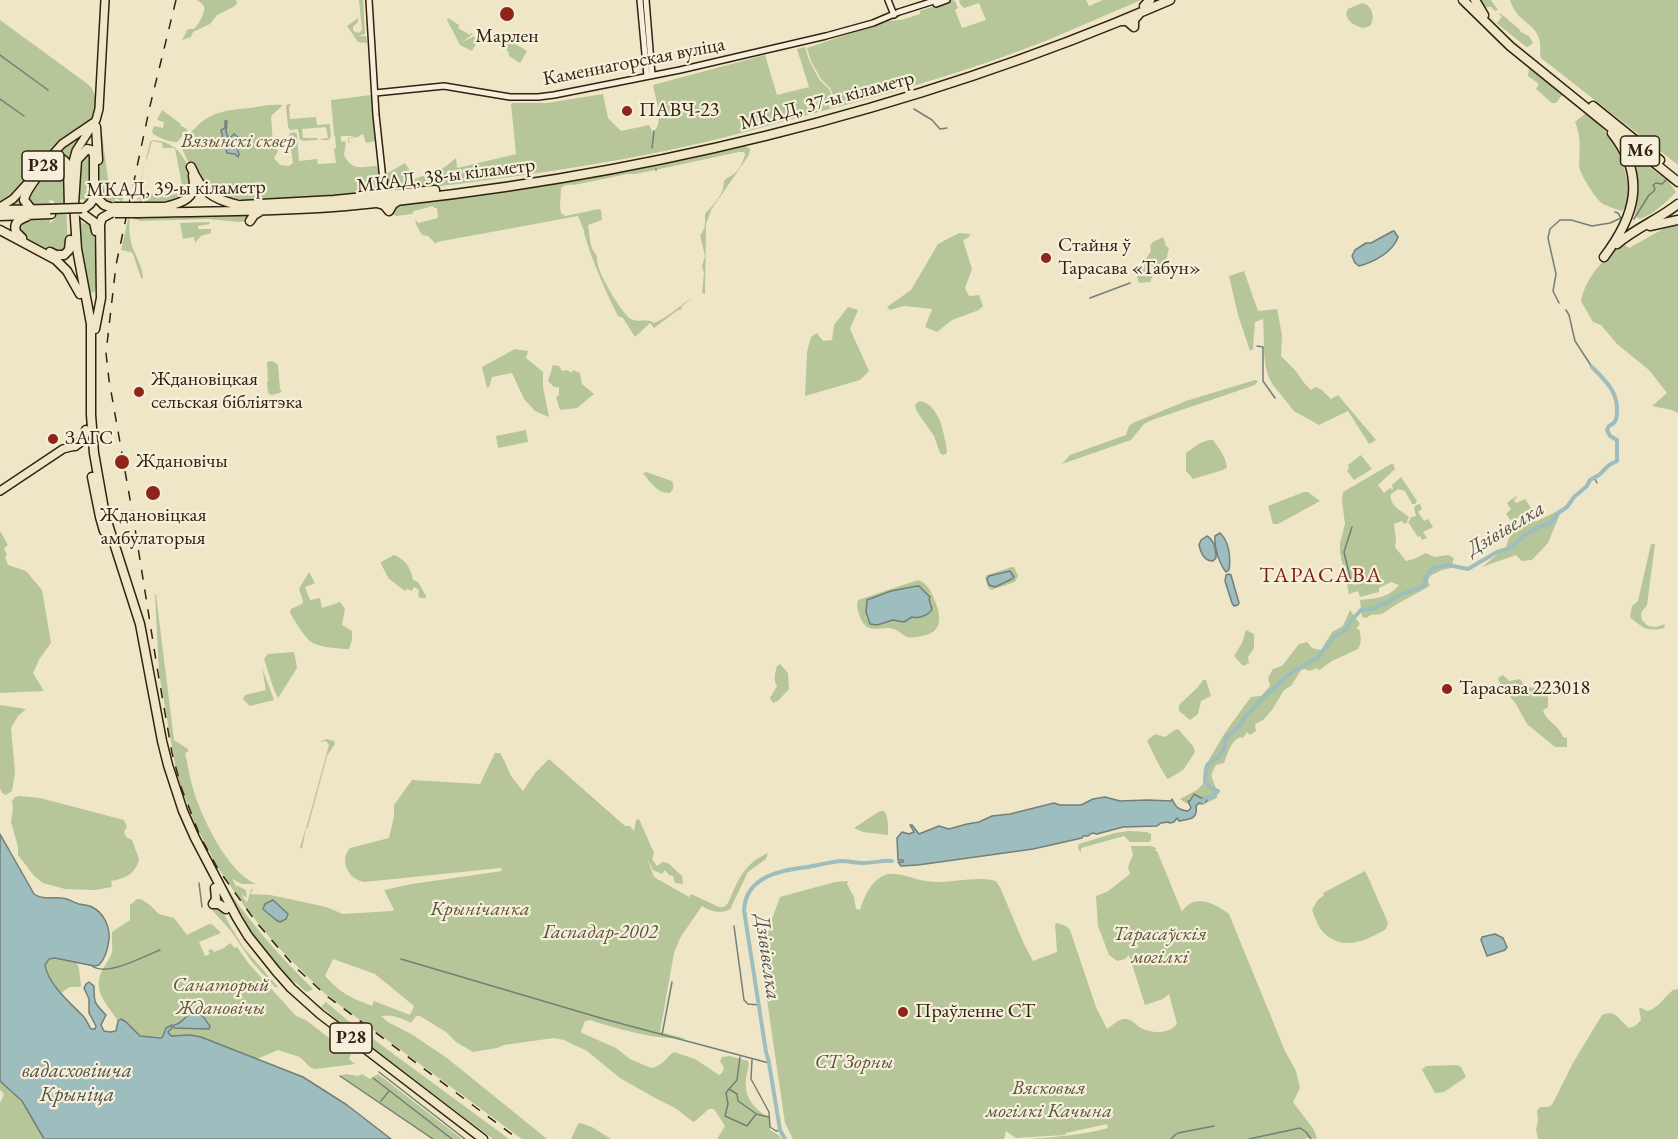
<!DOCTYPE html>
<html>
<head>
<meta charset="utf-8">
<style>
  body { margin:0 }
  canvas { display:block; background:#efe6c7 }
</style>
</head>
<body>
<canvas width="1678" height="1139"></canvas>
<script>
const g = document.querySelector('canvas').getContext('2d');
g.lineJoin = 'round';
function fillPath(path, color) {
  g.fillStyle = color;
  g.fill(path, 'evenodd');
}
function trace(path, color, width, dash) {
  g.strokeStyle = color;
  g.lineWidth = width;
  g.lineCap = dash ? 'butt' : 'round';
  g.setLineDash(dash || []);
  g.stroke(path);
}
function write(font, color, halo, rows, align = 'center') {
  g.font = font + ' "EB Garamond",serif';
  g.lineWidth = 4.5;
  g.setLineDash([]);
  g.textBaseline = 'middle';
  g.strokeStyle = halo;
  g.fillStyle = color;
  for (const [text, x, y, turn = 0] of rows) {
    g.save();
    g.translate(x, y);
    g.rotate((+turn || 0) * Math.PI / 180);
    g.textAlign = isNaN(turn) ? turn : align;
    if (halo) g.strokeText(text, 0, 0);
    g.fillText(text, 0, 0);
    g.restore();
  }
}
fillPath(new Path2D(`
  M197 0H236L237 4 233 7 217 15 210 24 193 32 191 37 182 40 188 29H194C198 26 206 12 204 6 203 4 197 0 197 0Z
  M359 0H363L365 34 358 36H366L367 43 358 42 347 26 358 18V22L353 27V31L359 33 362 30Z
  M952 0 955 1 958 8 955 10 962 28 986 20 979 3 964 8 960 4 959 0H1086L1089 6 1103 0H1141C1110 13 1079 27 1048 40 980 67 909 88 838 107L830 88 821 79 811 61 807 48 887 21 901 20 920 14V11Z
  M1477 0H1491L1498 10 1495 11 1491 7H1487L1485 10 1490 17 1497 23 1502 17 1499 14 1500 13 1519 29 1521 32 1529 36 1533 43 1528 47 1525 46 1489 17Z
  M1510 0H1678V165L1541 58C1539 49 1542 42 1537 34 1529 20 1517 21 1510 0Z
  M1362 3C1372 5 1376 17 1370 26L1363 28C1354 25 1348 23 1346 13L1348 9Z
  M448 18 459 25 458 28 470 35 471 33 473 34 461 43 474 36 476 44 472 51 460 45 447 20Z
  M0 20 85 82 91 87 97 99 95 115 92 119 69 137 17 194 0 205Z
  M504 37 527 51 520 63 509 56 508 51 499 45Z
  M805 47 809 60 819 79 829 89 837 107C778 123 719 140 660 152 571 170 482 181 393 192 385 190 385 183 384 175L405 163 415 179 445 167 456 158 457 168 516 154 511 104 513 103H547L603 94 608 118 621 131 649 125 653 132C665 123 655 98 653 85L765 55 777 95 809 87 797 49Z
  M1529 66 1563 94 1556 103H1552L1536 89 1539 84 1528 76Z
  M371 95 373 96 375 141 366 143 363 134 359 136V137L349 138V141L352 143 348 142V138L355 136H341V142L344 141 346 142 344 155C352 171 360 167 376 166L379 169 380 185 377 192 357 195 238 202 214 196 192 170 182 149V143C204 115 214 111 250 108 261 106 272 104 283 105L271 116 273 145 278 151 274 158 280 165 289 166 293 163 289 134 294 132 297 134 299 161 317 159 318 164 336 163 334 149 336 148 335 136 334 135 331 100Z
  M288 104H290L291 106 289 107 290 119 316 117 317 125 330 124 331 137 328 140H322L320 139 328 138 326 127 302 129 303 138H318L317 140 303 141V140H300L298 129 290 130 288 127 286 106Z
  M162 110 181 124 180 127 182 126 188 130 177 142C170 142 156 138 152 132L154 126 163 128 164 122 157 120Z
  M1586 113C1595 121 1603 127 1610 137 1619 151 1640 200 1622 211 1616 209 1609 207 1603 204 1597 201 1578 172 1579 164 1580 150 1581 136 1575 122Z
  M90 126 70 166 60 156 24 191 26 206 3 207 65 144Z
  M102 134 110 194H124L122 202 118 199H115L114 204H107L99 196 100 151 98 136Z
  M153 140C170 142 179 148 187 164 189 168 191 173 191 178 192 183 190 188 190 193L175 203 142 204 140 199 137 200 145 161 140 190 163 197 182 192 183 190 175 149 173 148H163L162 143 152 141 147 159H146L150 142Z
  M744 145 750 149 749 155 711 210 706 224 705 294 702 293 704 273 702 266 705 256 700 235C706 229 705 222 705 214 713 205 724 195 724 181 727 177 732 176 735 173 740 169 743 161 745 155L744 152H739L636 174H627L574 185C568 184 565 184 561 188L560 206 561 213 565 216 599 209 601 210 602 220 588 225C590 235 589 248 597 256 597 257 597 264 598 265 600 276 622 314 631 319 639 323 648 318 654 323 669 317 680 305 693 297L681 307 682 309 680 310H678L654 328 650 323 635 337 623 318 618 316C604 288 593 263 584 233V231L578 216 437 242 436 244 428 236 422 235 416 224 415 219 418 223 438 218 437 208H434L433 206 414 211 412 214 396 216 392 213V209L401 204 448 200 570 181Z
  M1627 150 1669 182 1676 192C1669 200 1650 217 1639 219L1635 215 1639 189 1635 171Z
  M85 151H92L93 195 84 205V199L80 200C75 208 77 221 85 224L86 218 94 224 96 287 95 291 92 293 89 292 87 290C81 248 65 189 85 151Z
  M64 161 68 244 66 251 54 253 21 237 16 229 26 218H50V223L55 219 54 201 49 200 50 206H32L26 196 52 162Z
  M132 202C129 217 128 231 132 246 136 257 143 267 143 279L141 278 133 254 131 252 121 250Z
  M246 214 248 217 246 221 239 222 208 219 140 221 139 220 133 219V217Z
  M209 222 210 224 198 226V229H211V233L201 236 195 243 194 237 183 239 180 223Z
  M1678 223V413L1672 410 1652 406 1667 393 1649 370 1617 344 1601 325 1593 322 1581 301C1586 276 1604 259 1622 243L1629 248 1672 224Z
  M959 233 970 234 969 237 963 240 972 269 965 288 969 296 979 295 983 306 979 310 952 320 937 332 925 327 932 309 904 306 890 310 887 307 911 290 938 244Z
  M1163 237 1166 246 1169 248 1164 268 1155 271 1150 282 1139 283 1137 277 1142 264 1151 251 1150 246 1153 242Z
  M1244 271 1258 311 1277 309 1282 335 1281 356 1295 370 1305 384 1311 390 1316 387 1322 390 1331 399 1338 395 1376 440 1369 444 1348 411 1319 425 1294 411 1273 385C1261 367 1265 340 1263 319L1255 322 1253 349 1250 351 1238 315 1229 276Z
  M848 307 858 310 850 329 869 371 860 380 805 396 807 352 811 337 817 333 823 341 832 340 834 325Z
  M515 349 528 351 526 358 543 372V387L549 417 535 411 524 399 512 373 492 377 489 387 487 388 482 367Z
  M272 361 278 365 280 389 282 392 272 395 268 393 267 383 268 381 267 362Z
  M553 365 559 366 562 371 567 370 572 373 573 370 580 373 582 384 594 394 577 408 560 410 556 397 559 395V387H554L548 381Z
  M1255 380 1258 381 1255 385 1152 420 1144 424 1131 440 1062 464 1070 455 1126 435 1129 426 1133 423 1186 401Z
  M919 401C940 404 944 434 947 451L946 454 943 455 940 453 934 436 916 410 915 405Z
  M526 430 528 442 498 448 496 436Z
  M1209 440H1213C1219 449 1226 456 1227 468L1223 470 1193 479 1186 471V453L1200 443Z
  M1361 455 1372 469 1354 480 1347 471 1349 468 1348 465Z
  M1391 464H1393L1395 469 1378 485 1384 493 1390 488 1393 490 1392 485 1401 477 1417 501 1415 504H1412L1405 491 1398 489 1391 494C1389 506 1401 510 1409 517L1407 521 1409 522 1411 517 1416 516 1414 508 1416 505 1420 504 1422 509 1418 512 1424 521 1428 519 1433 527 1423 532 1427 538 1422 540 1420 536 1418 537 1408 522 1404 524 1402 521 1394 524 1396 540 1395 547 1406 561 1414 559 1426 553 1434 557 1448 555 1454 558 1451 568 1442 570 1430 576 1428 581 1430 586 1397 604 1382 614 1371 615 1366 618 1362 617 1360 600C1376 598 1387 599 1399 585L1391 582 1379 588V592L1360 597 1358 591 1349 594 1340 552V543L1345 524 1342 501 1343 492Z
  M646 472 672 481C674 486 674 489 670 493 658 494 650 482 643 473Z
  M1304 492H1308L1320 501 1278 524H1273L1268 506Z
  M1516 496 1517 497 1514 500 1516 503 1525 499 1531 508 1512 522 1506 514 1511 509 1507 503Z
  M1562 509 1548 543 1532 560 1522 561 1516 555 1482 567 1506 547 1509 538 1514 530 1528 521H1537Z
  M0 531 8 545 4 548 7 555 5 557 8 565 26 571 42 590 51 643 40 658 33 673 44 691 0 693Z
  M1651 544H1655L1647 605 1641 613 1642 620 1648 626 1656 627 1665 624 1664 628C1646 632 1643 628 1630 617L1632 606 1638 601Z
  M394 555C405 559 411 568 413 580L418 582 426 596V598H421L418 596 419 590 414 587 412 591 407 589 405 591 389 579 381 564V562Z
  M1012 567H1014L1018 576 1015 582 991 590 988 587 985 577 987 575Z
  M309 572 315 583 305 587 310 600 320 598 322 608 340 602 345 609 342 625 352 631V640L349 649C340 649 316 647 310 641 302 634 296 622 290 613L291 609 302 604 303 601 299 589Z
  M918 580C927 582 932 593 935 601 942 618 942 633 922 636 917 637 912 638 908 637 903 636 901 632 896 630 882 623 868 638 860 617 858 611 856 606 858 600ZM919 586 928 597 932 606 928 614 912 617 904 622 892 620 877 625 870 624 866 616 891 591Z
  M155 594H156L158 611 174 740 188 749V752L185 753C188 764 189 775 192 785 200 815 227 872 256 884H242L232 879 238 890 236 885 246 890 247 898 241 894 247 903 251 889 262 888 253 889 250 894 270 895 285 898 326 907 343 914 392 911 394 910 384 890 412 884 502 871 501 868 364 882C348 879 339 861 350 848L389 838 394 816V805L412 780 480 784 495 753H500L504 760 511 776 523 791 535 773 549 759 625 826H630L634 831 636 820 639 819 654 853 652 859 657 866 662 862 668 863 682 876 683 884 675 883 673 876 669 875 665 870 662 874 653 870 647 858 654 877 689 897 691 894 719 907H724L728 903C738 881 743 864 768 853L766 859 748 872 732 905 731 909C720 914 712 912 702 906L680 938 674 953 660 1032 687 1039C654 1039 621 1030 590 1020L585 1021 581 1031 582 1033 616 1048 630 1059 651 1068C662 1067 666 1057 674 1052L695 1059 719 1075 722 1073 724 1068 720 1061 722 1057 730 1056 748 1061C750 1068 746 1073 746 1080 744 1099 755 1109 770 1119V1130L780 1136 781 1139H717L725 1126 714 1109H709L694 1122 692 1121 675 1108 657 1099 620 1078 587 1051 564 1040 554 1038 504 1045 497 1048 473 1052 456 1042 446 1032 420 1016H416L411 1023C401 1018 392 1014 381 1016L388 1022 413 1035 447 1058 547 1139H522L330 998 318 987 276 945 245 907 218 868 194 822 177 775 159 673ZM333 959 375 974 414 1006 410 1015 374 1001 372 1006C348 996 343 995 325 976Z
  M1350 610 1360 624 1356 629H1359C1361 636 1362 642 1358 649L1332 661 1318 671V668L1309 671 1305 669 1301 670 1291 686 1284 690 1272 710 1263 720 1255 724 1256 731 1250 735 1247 732 1243 738 1240 737C1230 742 1228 753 1224 763L1216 765C1209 777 1212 776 1216 788 1217 791 1217 795 1217 798 1206 804 1191 809 1180 799L1197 790 1203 784 1204 768 1226 731 1251 697 1261 696 1270 686 1268 678 1273 669 1282 666 1299 644 1307 642 1312 648 1321 650 1332 632 1343 626Z
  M1246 630 1254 634V648L1248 657 1249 663 1243 666 1234 656 1242 643Z
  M294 652 297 668 278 698 273 687 264 659 268 654Z
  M780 664 788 673 789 689 779 700 773 703 770 698 777 686C773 679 775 674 777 666Z
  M262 668 274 700 250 706 243 699 245 695 266 690Z
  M1503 675 1509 681 1520 679 1526 687 1537 688 1548 686V708H1546L1543 711C1547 722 1559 725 1563 737L1567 738V747H1555L1527 724 1516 704 1500 684 1498 678Z
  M1203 680H1206L1211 696 1201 701 1198 714 1190 720 1179 711V705L1197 688Z
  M0 705 26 709 18 716 11 728 15 772 12 791 6 795 2 793 0 788Z
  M1178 729 1193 746 1195 752 1183 770 1168 779C1162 773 1152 750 1147 741 1157 731 1155 735 1165 737L1175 730Z
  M327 739 334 741 335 744 327 756 308 827 306 829 302 849 300 847 307 825 329 745 326 741 319 742Z
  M20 796 40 798 124 820 127 827 124 832 126 837 132 840 139 859C136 874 124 879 111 881L112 887 95 890 65 889 43 883 34 876 18 855V847L11 822 13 808 12 801 15 797Z
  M880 811H884C889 818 888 827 888 835L863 832 854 828Z
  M1129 831 1147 832 1151 834V840L1149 842H1130L1124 836 1081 848V853L1078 848 1079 844 1115 833Z
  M1131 846H1151L1156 848 1155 851H1157L1182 912C1193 893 1215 903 1229 914L1285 1051 1296 1071 1300 1088 1293 1102 1314 1130 1317 1139 1306 1138V1139H1028C1055 1137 1082 1135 1108 1128L1107 1124 1066 1133 1065 1135 1016 1138 1006 1131 1004 1139H793L785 1123 760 952 780 897 835 882 848 881 847 884 854 897 856 909 860 910C864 897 872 878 888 874 898 872 915 879 925 881 948 885 973 875 996 881L1000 887 1024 944 1033 961 1057 952 1055 924 1057 923 1066 926 1070 930 1096 1007 1107 1029C1112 1026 1117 1020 1124 1019 1132 1018 1134 1024 1141 1028 1152 1034 1169 1034 1177 1024L1169 994 1163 999 1145 1005 1129 955 1125 959 1117 961 1109 955 1098 926 1096 896 1107 892 1130 874 1128 867 1133 855Z
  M215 871C243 914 276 953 313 989L307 992C301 989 297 981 290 980L251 934 240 917Z
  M1365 871 1369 879 1388 923 1386 929C1366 941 1342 952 1323 932 1318 927 1315 917 1312 910L1317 901 1324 895 1323 893Z
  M137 899H141L150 905 159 914 174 918 187 935 209 924 213 925 221 933 199 942 205 956 210 954 208 951 212 949 214 952 224 948 230 943 235 948 237 947 249 964 296 1016 306 1020 351 1055 349 1059 355 1064 315 1069 310 1067 300 1057 278 1050 257 1059 197 1036 142 1037C133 1033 130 1023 121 1019L118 1021C107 1004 91 990 103 969 106 963 110 959 112 952 113 945 111 939 112 932L130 920V905Z
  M211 906 220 907 232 929 244 948 278 987H275L252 962 231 931 211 909Z
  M55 958 76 962 79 968 81 986 79 987H70L61 993 51 980 45 968 47 961Z
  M1678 989V1139H1538L1536 1130 1538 1120 1537 1111 1540 1107H1548L1552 1105 1573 1063 1602 1015C1617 1009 1618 1020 1629 1028L1635 1026 1641 1020 1639 1008H1641L1648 1011C1661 1006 1663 998 1673 990Z
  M326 1002 346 1019 509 1139H493L340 1024 326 1010 322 1008 321 1007Z
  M1457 1065 1461 1067 1466 1077 1444 1092 1435 1093 1422 1070 1426 1066Z
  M346 1074 358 1076 362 1074 370 1079 378 1074 462 1139H433L340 1076Z
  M0 1081 20 1099 44 1139H0V1103L4 1094 0 1090Z
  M580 1123 592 1127 611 1139H571L578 1124Z`), '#b6c698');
const water = new Path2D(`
  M225 121H227L226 132 229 139 234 134 239 138V140L236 145 239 154 238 157 235 154 227 153 221 130 225 128Z
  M1393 231H1394L1398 237C1393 252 1374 262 1359 266L1355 263 1352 256 1355 250 1366 243H1371Z
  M1220 533C1229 541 1231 558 1229 570L1226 572C1219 563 1214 548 1215 536Z
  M1207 536C1214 540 1216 550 1216 558L1213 561C1204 561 1201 553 1199 545L1201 540Z
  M1010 571 1014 577 1012 579 995 587 989 585 987 579 989 576Z
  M1229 574 1231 575 1239 603 1238 605 1234 606 1232 603 1225 581 1226 575Z
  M917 586H919L930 597 929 599 932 609C929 615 919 619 912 617L904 622 893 620 877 625 870 624 866 612 867 600 891 591Z
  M1194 794 1201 798 1205 797 1207 801 1203 804 1199 803 1196 806C1198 820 1189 819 1179 821L1177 818 1174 822 1170 823 1168 822 1161 823 1157 826 1123 827 1097 834 1092 833 1088 836H1083L1082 838 1033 849 918 865 901 866 898 862H903V860H898L897 838 902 832 909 834 914 832 910 825H912L919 834 939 826 949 829 967 824 979 822 992 816 1010 814 1054 803 1060 805H1081L1093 799 1105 797 1120 801 1148 800 1171 801 1172 799C1176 807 1178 810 1188 811L1191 808 1188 801H1190Z
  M0 834 34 894C43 900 51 897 61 898 68 898 72 902 79 904 83 905 88 905 92 907 104 913 110 927 109 939 108 948 105 959 99 965L94 966 55 958 49 959 45 965C48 984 70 1003 83 1016 87 1020 88 1025 91 1029H95L96 1026 89 1013V999L84 988 86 984 89 982 94 986C94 1003 94 1003 106 1015L101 1025 104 1031 110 1032 116 1031 118 1021 121 1019 126 1022 140 1036 161 1038 163 1036 166 1028 172 1025V1028L168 1032 171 1036 190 1035 201 1037 303 1077 347 1105 391 1139H44L22 1101 0 1081Z
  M273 900 288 914 286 919 280 922 276 920 263 909 265 904Z
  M1495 934 1503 938 1507 947 1505 950 1487 956 1481 940 1482 937Z
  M193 1012C204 1013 204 1019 210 1026L209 1029 174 1028V1025C183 1024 185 1015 193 1012Z`);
fillPath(water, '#9ebdbf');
trace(water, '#737f79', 1.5);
trace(new Path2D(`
  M0 55 48 90
  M0 99 24 116
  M914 109 932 120 940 129 947 128
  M652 148 654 131
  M656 169V170
  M1634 219 1649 195 1653 192 1655 189 1653 185 1656 183 1662 184 1666 180
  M1090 298 1130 283
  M1559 303 1553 291 1556 274 1548 238 1550 229 1560 220H1571L1592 226 1610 223 1621 218 1618 213 1615 212
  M1566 310 1569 315 1575 341 1592 367
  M1257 346 1263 347V381L1275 398
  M1594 477 1597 483
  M1351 581 1344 552 1352 527
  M199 883 202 907
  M734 926 744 1000 748 1004 759 1005
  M401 959 604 1019 769 1063
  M91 965C105 978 142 957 160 950
  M662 1035 672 982
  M740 1057 737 1080 729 1089 726 1093 728 1104 725 1116 747 1126 756 1114 769 1117
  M752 1060 751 1079 769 1112 770 1127 776 1131 780 1130
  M379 1072 465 1139
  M340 1076 433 1139
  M373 1078 452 1139
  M729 1089 737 1094 738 1101 755 1113
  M381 1101 389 1091
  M1171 1139 1175 1135 1178 1133 1214 1126
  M1249 1139 1300 1128 1306 1132 1311 1139`), '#737f79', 1.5);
trace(new Path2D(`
  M1205 778 1207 765C1220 757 1224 754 1226 738L1240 725 1245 717 1261 700 1292 672 1317 658 1335 636 1347 629 1351 621 1361 610 1376 608 1378 605C1388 605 1392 598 1400 595 1408 592 1416 590 1424 586L1426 577 1433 568 1448 565 1468 569 1497 552 1511 548 1525 535 1538 527 1551 523 1558 513 1567 507 1574 497 1587 486 1590 480 1599 475 1609 465 1617 461V440L1610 436 1607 430 1609 426C1616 423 1617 419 1617 411 1618 392 1605 380 1592 367
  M1203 802 1205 797H1213L1218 791 1211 788 1205 781
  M785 1139 780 1130 769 1063 766 1052 744 910C746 876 781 870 808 867 819 865 830 862 841 861 848 861 856 863 864 863 874 863 882 860 892 861`), '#9ebdbf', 4);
const secondary = new Path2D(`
  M369 0 376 115 383 180
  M640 0 647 76
  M646 0 652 75
  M888 0 894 15
  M936 4 947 0
  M375 93 444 86 510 97H538L554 95 680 70 826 36 873 23 899 12 937 0`);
const primary = new Path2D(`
  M46 162 62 144 93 123
  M70 173 76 151 96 120 99 109 105 0
  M0 207 13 199 33 177
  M0 491 63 449 75 446`);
const highway = new Path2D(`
  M1463 0 1510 46 1678 182
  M1475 0 1484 15
  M1144 6 1150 0
  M1121 21H1127L1134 27V20L1140 13
  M1593 106 1660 160
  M96 127 98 160
  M191 167C201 191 212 199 238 205
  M98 190 99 200 104 205 110 207
  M373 196 381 192 383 180
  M377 203 384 205 389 211 393 204 398 201
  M242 205 334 200 435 190
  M140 207H163
  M165 207C182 203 198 198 193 176
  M85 208 90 204 94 198V154L91 150 87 149 77 160 74 204 77 249 91 324V415L94 453 105 515 140 624 162 741 168 765 183 811 195 838 237 918 248 936 276 971 291 988 320 1014 483 1139
  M31 209 24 200C25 191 47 161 56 158 62 157 65 161 68 165L69 208
  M0 210 50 209
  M139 213C208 211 277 212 346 206 629 180 910 113 1170 0
  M83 214 94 222 96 231
  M0 216 51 214
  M250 221 254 215 262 210
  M1650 226 1678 220
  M0 230 56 260 67 271 80 294
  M22 238 16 232C13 222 20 219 28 216
  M1617 244C1636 228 1659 219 1678 204
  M50 252 56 255H64L69 250 70 240
  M1604 257C1635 216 1647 177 1612 133
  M95 329 101 298 100 224 102 218 111 213
  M75 446 83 440 86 430
  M92 477 100 517 104 531
  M215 888 216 899 213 904H219L226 909`);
trace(secondary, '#322210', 8);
trace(primary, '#322210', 10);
trace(highway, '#322210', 11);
trace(secondary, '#f5efdb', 5);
trace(primary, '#efe6c7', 7);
trace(highway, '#efe6c7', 8);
trace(new Path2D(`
  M176 0 150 106 116 265 106 353 109 380 134 522 157 667 172 753 181 787 200 836 218 869 256 922 295 967 328 997 518 1139`), '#322210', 1.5, [10, 10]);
const highwayBridge = new Path2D(`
  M114 207H140
  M50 209 82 208
  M115 213H139`);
trace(highwayBridge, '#322210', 11, []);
trace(highwayBridge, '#efe6c7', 8);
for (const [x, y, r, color] of [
  [507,14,8,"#8f2418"],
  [627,111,6,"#8f2418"],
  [1046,258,6,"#8f2418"],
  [139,392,6,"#8f2418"],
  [53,439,6,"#8f2418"],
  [122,462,8,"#8f2418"],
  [153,493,8,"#8f2418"],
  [1447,689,6,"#8f2418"],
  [903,1012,6,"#8f2418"]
]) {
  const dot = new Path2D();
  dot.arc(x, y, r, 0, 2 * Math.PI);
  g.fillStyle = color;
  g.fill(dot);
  trace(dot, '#f5efdb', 2);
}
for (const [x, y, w] of [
  [1640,151,39],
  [43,166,42],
  [351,1038,42]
]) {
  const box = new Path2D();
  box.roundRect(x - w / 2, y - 15, w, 30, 4.5);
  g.fillStyle = '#f5efdb';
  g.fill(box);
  trace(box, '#322210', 1.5);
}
write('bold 18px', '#322210', null, [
  ["М6",1640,151],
  ["Р28",43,166],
  ["Р28",351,1038]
]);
write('20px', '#322210', '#f5efdb', [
  ["Марлен",507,37,"center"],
  ["ПАВЧ-23",639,111],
  ["Стайня ў",1058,246],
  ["Тарасава «Табун»",1058,269],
  ["Ждановіцкая",151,380],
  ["сельская бібліятэка",151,403],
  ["ЗАГС",65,439],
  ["Ждановічы",136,462],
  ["Ждановіцкая",153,516,"center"],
  ["амбулаторыя",153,539,"center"],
  ["Тарасава 223018",1459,689],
  ["Праўленне СТ",915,1012]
], 'left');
write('20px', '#322210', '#f5efdb', [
  ["Каменнагорская вуліца",634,62,-11],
  ["МКАД, 37-ы кіламетр",827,101,-15],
  ["МКАД, 38-ы кіламетр",446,176,-7],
  ["МКАД, 39-ы кіламетр",176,189,-1]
]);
write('italic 20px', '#5a5339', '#f5efdb', [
  ["Вязынскі сквер",238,142],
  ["Крынічанка",480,910],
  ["Гаспадар-2002",600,933],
  ["Тарасаўскія",1160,935],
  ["могілкі",1160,958],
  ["Санаторый",221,986],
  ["Ждановічы",221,1009],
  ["СТ Зорны",854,1063],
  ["Вясковыя",1049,1089],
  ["могілкі Качына",1049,1112]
]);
write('italic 21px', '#525045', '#f5efdb', [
  ["Дзівівелка",1506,529,-31],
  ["Дзівівелка",767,957,82],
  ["вадасховішча",77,1071],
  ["Крыніца",77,1095]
]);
g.letterSpacing = '1.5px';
write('22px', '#7a1f14', '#f5efdb', [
  ["ТАРАСАВА",1321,576]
]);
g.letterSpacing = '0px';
</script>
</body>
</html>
